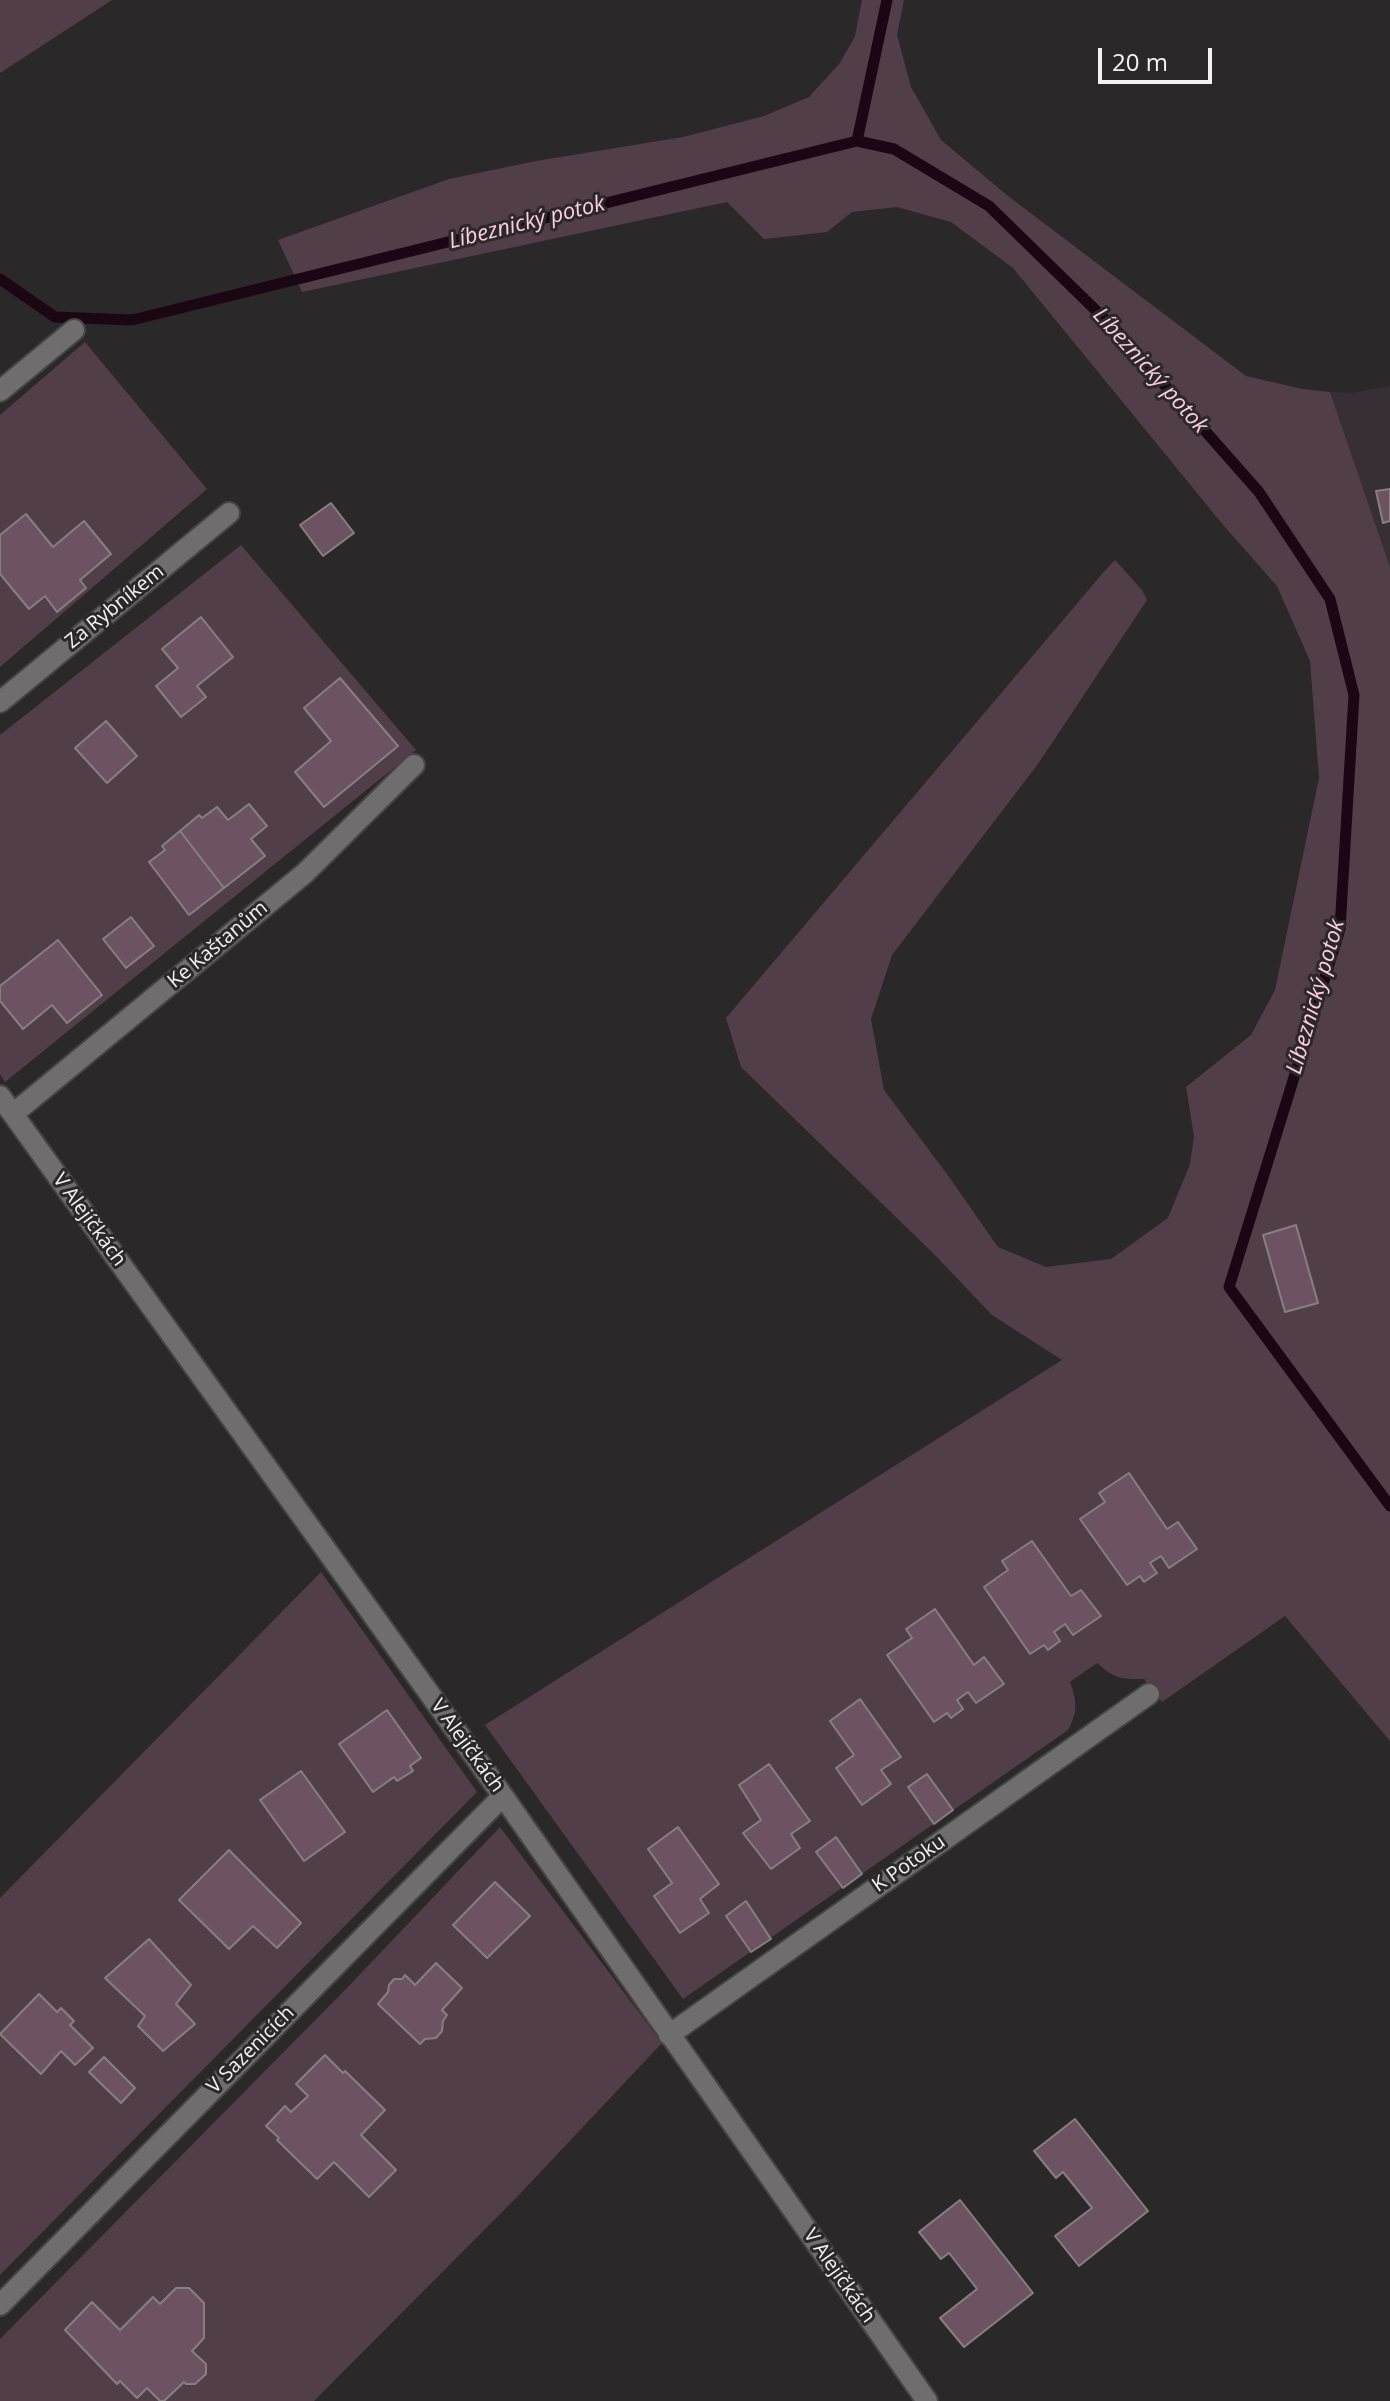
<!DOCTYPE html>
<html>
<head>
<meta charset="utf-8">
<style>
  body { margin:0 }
  #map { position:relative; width:1390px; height:2401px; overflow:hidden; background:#2b282a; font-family:"Open Sans",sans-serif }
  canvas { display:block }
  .scale { position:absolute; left:1098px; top:48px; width:114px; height:36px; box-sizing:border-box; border:4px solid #f3f1f2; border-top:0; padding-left:10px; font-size:24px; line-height:28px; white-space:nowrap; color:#f3f1f2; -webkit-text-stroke:6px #2b282a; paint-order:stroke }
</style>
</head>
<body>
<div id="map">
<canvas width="1390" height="2401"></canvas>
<div class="scale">20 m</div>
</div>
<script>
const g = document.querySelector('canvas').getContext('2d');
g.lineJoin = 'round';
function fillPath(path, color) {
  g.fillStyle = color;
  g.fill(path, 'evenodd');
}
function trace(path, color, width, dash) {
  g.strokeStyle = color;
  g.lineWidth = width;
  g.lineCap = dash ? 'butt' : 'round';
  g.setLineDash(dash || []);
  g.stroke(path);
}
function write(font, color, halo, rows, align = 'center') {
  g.font = font + ' "Open Sans",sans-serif';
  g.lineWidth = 6;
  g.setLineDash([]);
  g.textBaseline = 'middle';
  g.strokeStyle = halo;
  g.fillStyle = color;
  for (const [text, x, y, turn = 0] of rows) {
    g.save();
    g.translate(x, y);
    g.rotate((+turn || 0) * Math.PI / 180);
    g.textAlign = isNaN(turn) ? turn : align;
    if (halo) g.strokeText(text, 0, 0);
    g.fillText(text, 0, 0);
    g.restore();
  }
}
fillPath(new Path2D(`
  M1390 386V567L1330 392 1353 393Z`), '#382f34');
fillPath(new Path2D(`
  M0 0H112L0 73Z
  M862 0H904L897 35 911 87 941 140 1008 196 1246 376 1302 389 1330 392 1390 567V1741L1285 1616 1162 1702 1144 1679C1121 1679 1115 1679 1097 1663L1070 1682C1077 1701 1078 1712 1068 1730L683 1999 485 1725 1062 1360 992 1315 934 1254 741 1067 726 1018 1102 574 1115 560 1142 590 1147 600 1038 764 892 955 871 1019 884 1090 947 1174 998 1247 1046 1267 1111 1259 1168 1218 1190 1164 1194 1136 1186 1087 1251 1035 1275 990 1319 778 1310 661 1277 586 1224 526 1013 268 951 222 897 207 852 212 827 232 764 239 727 202 302 292 278 240 449 179 536 161 683 137 764 116 809 97 840 63 855 36Z
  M85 342 207 489 0 667V415Z
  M241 545 416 750 5 1082 0 1074V735Z
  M321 1572 477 1792 0 2275V1898Z
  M500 1827 662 2043 517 2197 314 2401H0V2339L345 1990Z`), '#523e49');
trace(new Path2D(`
  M857 141 887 0
  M0 279 55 317 132 320 857 141 894 149 989 206 1116 330 1259 492 1330 599 1354 695 1340 929 1229 1287 1390 1506`), '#1b0713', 11);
const building = new Path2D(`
  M1390 489V521L1383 523 1376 491Z
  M331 503 354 533 323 556 300 525Z
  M26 514 53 547 84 521 111 554 80 580 86 588 57 612 45 596 29 609 0 574V535Z
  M201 617 233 657 197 686 206 697 181 717 156 686 178 668 162 649Z
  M340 678 398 746 324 807 295 772 331 741 304 708Z
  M106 721 137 756 107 783 75 748Z
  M249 804 267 826 251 839 265 856 224 888 180 831 199 815 202 818 217 807 228 820Z
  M180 831 224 888 189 915 149 862 165 850 162 846Z
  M131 917 154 946 126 968 103 939Z
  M58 940 102 995 67 1023 52 1005 23 1029 0 1001V986Z
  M1296 1225 1318 1303 1285 1312 1263 1235Z
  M1129 1473 1167 1529 1178 1522 1197 1549 1169 1568 1161 1556 1150 1563 1157 1573 1144 1582 1140 1576 1127 1585 1080 1519 1105 1502 1099 1493Z
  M1032 1541 1071 1596 1081 1590 1101 1616 1073 1635 1065 1624 1054 1632 1060 1641 1048 1650 1044 1645 1030 1654 984 1587 1008 1570 1002 1561Z
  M935 1609 974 1665 984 1657 1004 1684 976 1703 968 1692 957 1700 963 1709 951 1718 947 1713 934 1722 887 1655 912 1638 906 1629Z
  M860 1699 901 1757 881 1770 891 1784 862 1805 836 1768 854 1755 830 1721Z
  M387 1710 421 1758 410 1766 413 1771 397 1781 394 1777 373 1792 339 1744Z
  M769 1764 810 1821 791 1834 800 1848 771 1869 743 1833 761 1820 739 1785Z
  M301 1771 345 1832 304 1861 260 1800Z
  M927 1774 953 1810 934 1824 908 1787Z
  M678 1827 719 1884 700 1899 709 1913 680 1933 654 1896 672 1883 648 1849Z
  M836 1837 862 1874 843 1888 816 1852Z
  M229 1850 301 1923 277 1948 253 1926 229 1949 179 1900Z
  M495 1882 530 1916 487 1958 453 1925Z
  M746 1901 771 1939 751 1952 726 1916Z
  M149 1939 191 1985 176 2004 195 2024 163 2051 138 2026 145 2016 105 1978Z
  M436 1963 462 1988 442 2010 447 2015 443 2021 442 2031 436 2038 425 2039 420 2044 378 2004 388 1992 389 1985 394 1979H402L405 1975 415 1985Z
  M39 1994 57 2012 61 2008 74 2021 70 2025 93 2048 75 2065 61 2051 41 2074 0 2034Z
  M325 2055 343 2073 345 2071 385 2110 361 2135 396 2170 369 2197 334 2162 317 2179 277 2140 279 2138 266 2126 285 2106 291 2112 308 2096 296 2084Z
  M104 2057 135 2088 121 2103 89 2072Z
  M1075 2119 1148 2211 1079 2266 1055 2236 1092 2208 1063 2172 1056 2178 1034 2151Z
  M960 2200 1033 2293 964 2347 940 2318 977 2289 949 2253 941 2259 919 2232Z
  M176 2288H189L204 2303V2338L192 2351 206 2364V2374L195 2384H186L184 2382 164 2401H160L147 2388 137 2398 120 2381 117 2384 65 2330 92 2302 120 2330 153 2297 160 2304Z`);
fillPath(building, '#6d5362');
trace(building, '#848082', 2);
const street = new Path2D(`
  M0 391 74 330
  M0 702 229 513
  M0 1096 503 1796 927 2401
  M13 1114 305 873 414 765
  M669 2035 1149 1694
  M0 2305 503 1796`);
trace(street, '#474446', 24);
trace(street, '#6f6d6e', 20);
write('20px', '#f3f1f2', '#2b282a', [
  ["Za Rybníkem",115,607,-39],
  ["Ke Kaštanům",218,945,-40],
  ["V Alejíčkách",89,1220,54],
  ["V Alejíčkách",467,1746,54],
  ["K Potoku",909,1864,-35],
  ["V Sazenicích",251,2050,-45],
  ["V Alejíčkách",839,2276,55]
]);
write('italic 22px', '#ffcbe8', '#2b282a', [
  ["Líbeznický potok",527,223,-14],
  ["Líbeznický potok",1150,371,48],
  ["Líbeznický potok",1316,997,-74]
]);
</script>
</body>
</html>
